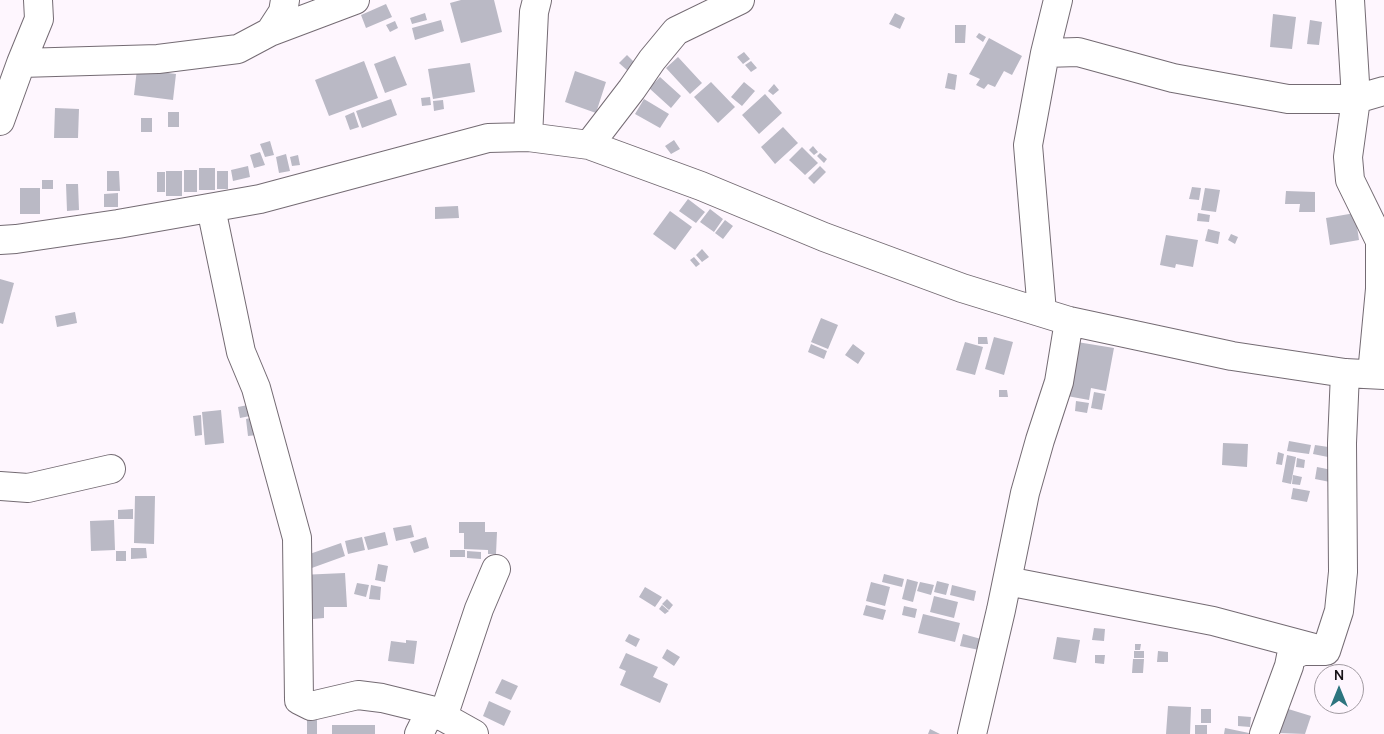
<!DOCTYPE html>
<html>
<head>
<meta charset="utf-8">
<style>
  body { margin:0 }
  #map { position:relative; width:1384px; height:734px; overflow:hidden; background:#fef6fe; font-family:Manrope,sans-serif }
  canvas { display:block }
  .north { position:absolute; left:1314px; top:664px; width:50px; height:50px; box-sizing:border-box; background:#fef6fe; border:1px solid #a29ba2; border-radius:50%; rotate:0deg; font-size:14px; font-weight:700; line-height:20px; text-align:center; color:#171317 }
  .north::after { content:''; display:block; margin:auto; width:18px; height:22px; background:#2d757f; clip-path:polygon(50% 0,100% 100%,50% 72%,0 100%) }
</style>
</head>
<body>
<div id="map">
<canvas width="1384" height="734"></canvas>
<div class="north">N</div>
</div>
<script>
const g = document.querySelector('canvas').getContext('2d');
g.lineJoin = 'round';
function fillPath(path, color) {
  g.fillStyle = color;
  g.fill(path, 'evenodd');
}
function trace(path, color, width, dash) {
  g.strokeStyle = color;
  g.lineWidth = width;
  g.lineCap = dash ? 'butt' : 'round';
  g.setLineDash(dash || []);
  g.stroke(path);
}
fillPath(new Path2D(`
  M461 0H494L502 32 461 43 450 3Z
  M386 4 392 17 366 28 361 15Z
  M425 13 427 20 412 24 410 18Z
  M895 13 905 18 900 29 889 24Z
  M1273 14 1296 17 1292 49 1270 47Z
  M441 20 444 31 415 40 412 28Z
  M1310 20 1322 22 1319 45 1307 44Z
  M395 21 398 28 390 32 386 25Z
  M955 25H966L965 43H955Z
  M979 33 986 37 983 42 976 37Z
  M989 38 1022 56 1012 75 1004 71 995 87 988 84 984 89 976 85 980 79 969 74Z
  M744 52 750 59 743 64 737 57Z
  M627 55 635 63 628 71 619 63Z
  M395 56 407 85 385 93 374 64Z
  M678 57 702 83 690 94 666 68Z
  M364 61 378 98 329 116 315 80Z
  M751 61 757 68 751 72 745 65Z
  M470 63 475 92 433 99 428 69Z
  M137 69 176 74 173 100 134 95Z
  M575 71 606 82 596 113 565 102Z
  M948 73 957 75 955 90 945 88Z
  M660 77 681 96 671 108 649 88Z
  M711 82 735 107 718 123 694 97Z
  M744 82 755 91 742 106 731 97Z
  M774 84 779 90 773 95 768 91Z
  M765 94 782 113 759 134 742 115Z
  M430 97 431 105 422 106 421 98Z
  M391 99 397 115 362 128 356 111Z
  M644 99 669 114 660 128 635 114Z
  M443 100 444 109 434 111 433 101Z
  M55 108 79 109 78 138H54Z
  M168 112H179V127H168Z
  M354 112 359 127 350 130 345 116Z
  M141 118H152V132H141Z
  M783 127 798 143 775 164 761 147Z
  M674 140 680 149 671 154 665 146Z
  M270 141 274 155 265 157 260 144Z
  M813 146 818 152 814 155 809 150Z
  M802 147 818 163 805 175 789 160Z
  M260 152 265 165 254 168 250 155Z
  M820 153 827 159 824 163 817 156Z
  M286 154 290 171 279 173 276 157Z
  M298 155 300 165 292 166 290 157Z
  M248 166 250 177 233 181 231 170Z
  M820 166 826 172 814 184 808 178Z
  M199 168H215V190H199Z
  M184 170H197V192H184Z
  M107 171H119L120 191H107Z
  M166 171H182V196H166Z
  M217 171H228V189H217Z
  M157 172H165V192H157Z
  M42 180H53V189H42Z
  M66 184H78L79 210 67 211Z
  M1192 187 1201 188 1199 200 1189 199Z
  M20 188H40V214H20Z
  M1205 188 1220 190 1216 212 1201 210Z
  M1286 191 1315 192V212H1299L1300 204H1285Z
  M118 193V207H104V194Z
  M688 199 705 212 696 223 679 211Z
  M458 206 459 218 435 219V207Z
  M710 209 723 219 714 232 700 222Z
  M670 211 692 227 675 250 653 234Z
  M1198 213 1210 215 1209 222 1197 221Z
  M1355 213 1359 240 1330 245 1326 218Z
  M725 220 733 226 723 239 715 233Z
  M1208 229 1220 232 1218 244 1205 241Z
  M1231 234 1238 237 1235 244 1228 240Z
  M1166 235 1198 240 1193 267 1176 264 1175 268 1160 265Z
  M702 249 709 257 702 262 696 255Z
  M694 257 700 264 696 267 690 260Z
  M0 279 14 283 3 324 0 323Z
  M75 312 77 323 57 327 55 316Z
  M821 318 838 325 828 349 811 342Z
  M978 337H987L988 344H978Z
  M994 337 1013 342 1004 375 985 369Z
  M965 342 983 347 975 375 956 370Z
  M1077 342 1114 348 1106 391 1091 388 1089 400 1067 396Z
  M811 344 827 351 824 359 808 352Z
  M853 344 865 353 858 364 845 355Z
  M999 390H1007L1008 397H999Z
  M1094 392 1105 394 1102 410 1091 408Z
  M1076 401 1089 403 1087 413 1075 411Z
  M253 404 255 415 240 418 238 407Z
  M221 410 224 443 205 445 202 412Z
  M201 415 202 435 195 436 193 416Z
  M254 417 257 435 248 436 246 419Z
  M1289 441 1311 445 1309 454 1287 451Z
  M1223 443 1248 444 1247 467 1222 465Z
  M1315 445 1335 448 1333 458 1313 454Z
  M1278 452 1284 454 1282 465 1276 464Z
  M1287 455 1296 457 1291 484 1282 482Z
  M1297 458 1305 460 1304 468 1296 467Z
  M1317 467 1332 470 1330 482 1315 479Z
  M1293 475 1302 477 1300 485 1292 484Z
  M1293 488 1310 491 1307 502 1291 499Z
  M135 496H155L154 544 134 543Z
  M133 509V519H118V510Z
  M114 520 115 550 91 551 90 521Z
  M459 522H485V532H497L496 554H488V550L464 549V533H459Z
  M411 525 414 537 396 541 393 528Z
  M385 532 388 545 368 550 364 537Z
  M362 537 365 550 348 554 345 541Z
  M426 537 429 548 414 553 410 542Z
  M341 543 345 556 309 569 304 556Z
  M131 548H146L147 558 131 559Z
  M450 550H465V557H450Z
  M116 551H126V561H116Z
  M467 551 481 552V559L467 558Z
  M378 564 388 566 385 582 375 580Z
  M345 573 347 607H324V618L302 620 300 575Z
  M884 574 904 579 902 587 882 582Z
  M907 579 918 582 913 602 902 599Z
  M937 581 949 584 946 595 934 592Z
  M871 582 890 587 885 606 866 601Z
  M920 582 934 585 931 595 917 591Z
  M357 583 369 585 366 597 354 594Z
  M371 585 381 587 380 600 369 599Z
  M952 585 976 591 974 601 950 595Z
  M645 587 662 597 655 607 639 597Z
  M934 596 958 602 954 618 930 612Z
  M667 599 673 605 669 610 662 604Z
  M662 605 669 611 665 614 659 609Z
  M866 605 886 610 883 620 863 615Z
  M904 606 917 609 915 618 902 615Z
  M923 614 960 623 955 642 918 633Z
  M1094 628 1105 629 1104 641 1092 640Z
  M629 634 640 639 636 647 625 641Z
  M963 634 981 639 979 650 960 646Z
  M1057 637 1080 640 1076 663 1053 659Z
  M406 640 417 641 414 664 388 661 391 641 406 643Z
  M1135 644H1141L1140 650H1135Z
  M667 649 680 657 674 666 662 658Z
  M1134 651H1144V658H1134Z
  M1158 651 1168 652V662H1157Z
  M626 653 658 667 653 677 668 684 660 703 620 685 626 671 619 668Z
  M1095 655H1105L1104 664 1095 663Z
  M1133 659H1144L1143 673H1132Z
  M1336 664 1355 670 1353 674H1332Z
  M502 679 518 686 511 700 495 693Z
  M489 701 511 711 504 726 483 716Z
  M1168 706 1191 707 1190 734H1166Z
  M1285 708 1311 716 1305 734 1277 733Z
  M1201 709H1211V723H1201Z
  M307 716H317V734H307Z
  M1238 716 1251 717 1250 727 1238 726Z
  M332 725H375V734H332Z
  M1195 725H1207V734H1195Z
  M1225 728 1249 733V734H1224Z
  M930 729 940 734H928Z`), '#bab9c5');
const minor = new Path2D(`
  M1350 0 1356 99 1348 157 1350 180 1380 241V289L1372 374
  M270 32 355 0
  M1045 53 1078 52 1173 78 1288 99H1356L1384 91
  M21 63 158 59 238 49 270 32 283 12 285 0
  M0 121 21 63 39 19 38 0
  M528 137 534 12 537 0
  M589 145 632 89 652 60 676 31 740 0
  M211 208 241 352 256 388 297 538 299 700 311 706 358 695 382 698 431 710 474 734
  M0 240 16 239 118 224 260 199 488 138 528 137 589 145 701 186 824 237 962 288 1069 321 1232 356 1345 373 1384 375
  M1042 312 1028 145 1045 53 1058 0
  M0 486 28 488 111 469
  M1007 581 1213 621 1318 649
  M443 717 479 609 496 569
  M419 734 431 710
  M972 734 1001 610 1025 493 1040 440 1059 382 1069 321
  M1264 734 1289 666 1291 656 1303 651H1326L1339 611 1343 572 1342 443 1345 373`);
trace(minor, '#746b73', 30);
trace(minor, '#fff', 28);
</script>
</body>
</html>
